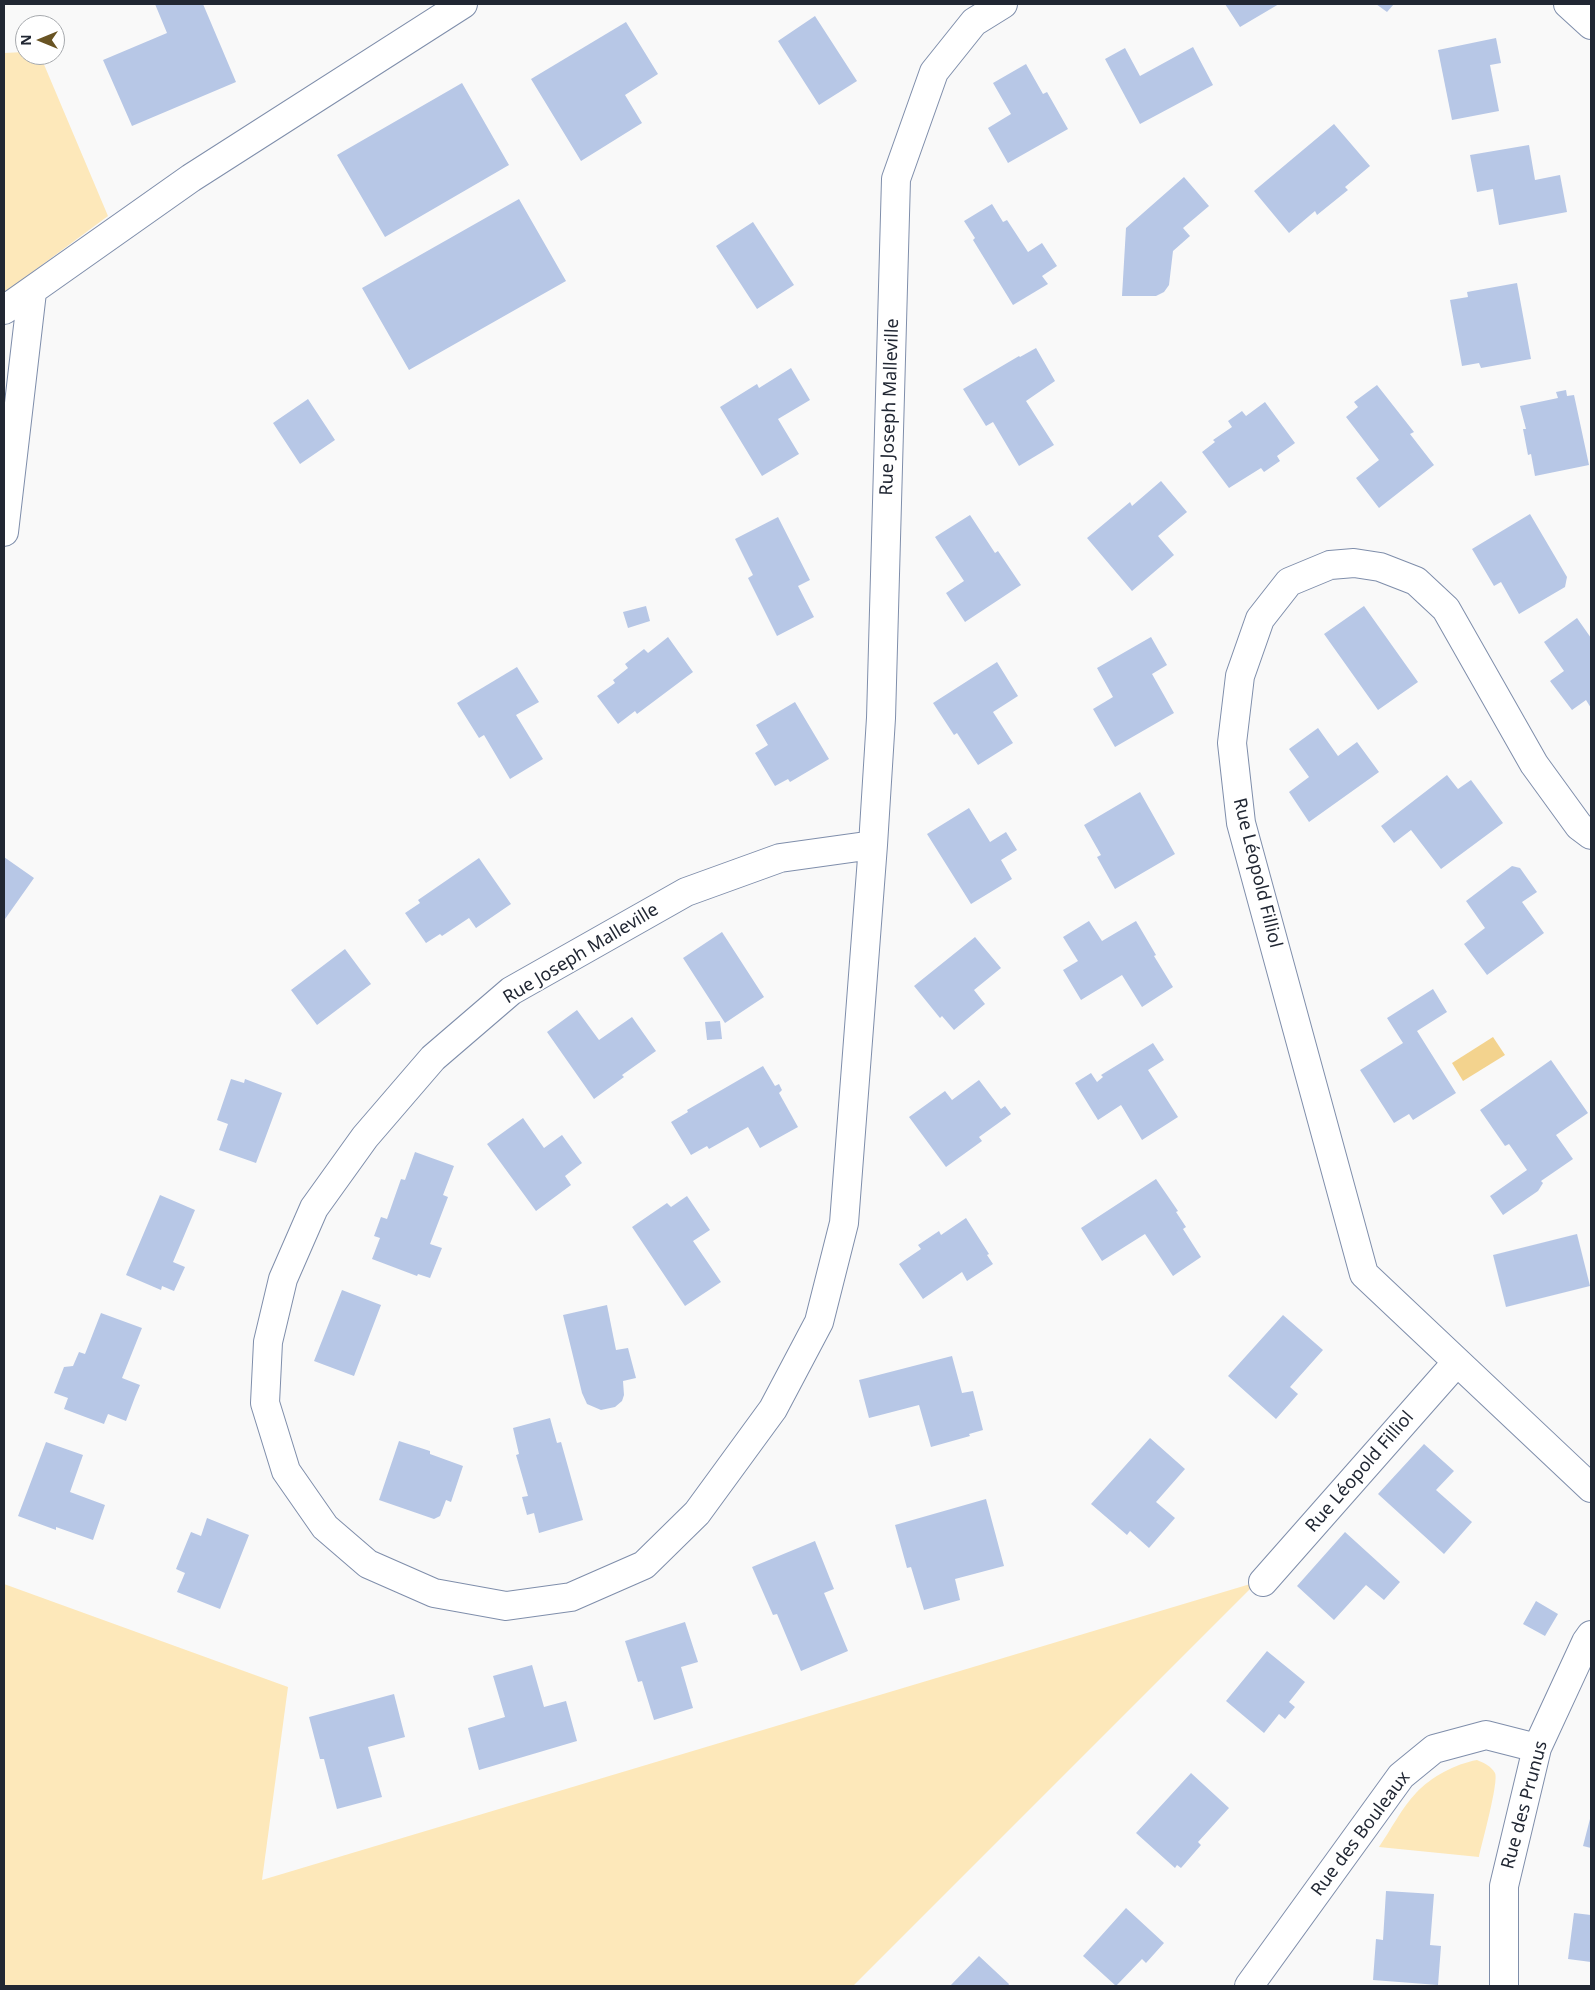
<!DOCTYPE html>
<html>
<head>
<meta charset="utf-8">
<style>
  body { margin:0 }
  #map { position:relative; width:1595px; height:1990px; overflow:hidden; background:#f9f9f9; font-family:"Noto Sans",sans-serif }
  canvas { display:block }
  .frame { position:absolute; inset:0; border:5px solid #212733; pointer-events:none }
  .north { position:absolute; left:15px; top:15px; width:50px; height:50px; box-sizing:border-box; background:#fff; border:1px solid #a6a9ad; border-radius:50%; rotate:270deg; font-size:14px; font-weight:700; line-height:20px; text-align:center; color:#212733 }
  .north::after { content:''; display:block; margin:auto; width:18px; height:22px; background:#695423; clip-path:polygon(50% 0,100% 100%,50% 72%,0 100%) }
</style>
</head>
<body>
<div id="map">
<canvas width="1595" height="1990"></canvas>
<div class="frame"></div>
<div class="north">N</div>
</div>
<script>
const g = document.querySelector('canvas').getContext('2d');
g.lineJoin = 'round';
function fillPath(path, color) {
  g.fillStyle = color;
  g.fill(path, 'evenodd');
}
function trace(path, color, width, dash) {
  g.strokeStyle = color;
  g.lineWidth = width;
  g.lineCap = dash ? 'butt' : 'round';
  g.setLineDash(dash || []);
  g.stroke(path);
}
function write(font, color, halo, rows, align = 'center') {
  g.font = font + ' "Noto Sans",sans-serif';
  g.lineWidth = 4;
  g.setLineDash([]);
  g.textBaseline = 'middle';
  g.strokeStyle = halo;
  g.fillStyle = color;
  for (const [text, x, y, turn = 0] of rows) {
    g.save();
    g.translate(x, y);
    g.rotate((+turn || 0) * Math.PI / 180);
    g.textAlign = isNaN(turn) ? turn : align;
    if (halo) g.strokeText(text, 0, 0);
    g.fillText(text, 0, 0);
    g.restore();
  }
}
fillPath(new Path2D(`
  M25 52V55H40L108 216 4 293V53Z
  M1257 1582 853 1986H4V1584L288 1687 262 1880Z
  M1477 1760C1484 1763 1491 1766 1495 1773 1499 1782 1482 1843 1479 1857L1379 1847C1390 1831 1403 1806 1416 1793 1431 1777 1455 1764 1477 1760Z`), '#fde8ba');
fillPath(new Path2D(`
  M1493 1037 1505 1055 1463 1081 1452 1063Z`), '#f3d38e');
fillPath(new Path2D(`
  M155 4H203L236 82 132 126 103 60 167 33Z
  M1225 4H1279L1240 27Z
  M1376 4H1394L1387 12Z
  M815 16 857 81 819 105 778 41Z
  M626 22 658 74 625 95 642 123 581 161 531 79Z
  M1496 38 1501 63 1490 65 1499 111 1452 120 1438 50Z
  M1193 47 1213 85 1140 124 1105 59 1125 48 1140 76Z
  M1026 64 1043 94 1047 92 1068 129 1008 163 988 128 1011 114 993 83Z
  M462 83 509 165 385 237 337 155Z
  M1334 124 1370 166 1345 187 1348 190 1317 215 1315 211 1289 233 1254 191Z
  M1529 145 1535 180 1560 175 1567 212 1499 225 1493 189 1477 192 1470 155Z
  M1184 177 1209 206 1183 228 1190 236 1173 251 1169 285 1164 292 1156 296H1122L1126 228Z
  M519 199 566 281 409 370 362 288Z
  M992 204 1003 222 1007 220 1028 252 1042 243 1057 266 1042 276 1048 284 1013 305 973 240 975 238 964 221Z
  M753 222 794 285 757 309 716 246Z
  M1517 283 1531 359 1481 368 1479 363 1462 366 1450 300 1468 297 1467 292Z
  M1036 348 1055 381 1026 401 1054 445 1019 466 993 422 986 426 963 389 1019 356 1020 357Z
  M791 368 810 400 778 419 799 454 762 476 720 407 757 384 759 388Z
  M1377 385 1414 432 1410 434 1434 465 1379 508 1356 478 1379 460 1346 417 1358 407 1354 402Z
  M1566 390 1567 396 1574 395 1589 465 1535 476 1531 454 1528 455 1523 429H1526L1520 406 1558 398 1556 392Z
  M308 399 335 440 300 464 273 423Z
  M1265 402 1295 443 1277 456 1280 461 1264 472 1261 468 1229 488 1202 452 1215 442 1213 440 1232 427 1228 421 1242 411 1246 416Z
  M1161 481 1187 512 1158 536 1174 555 1132 591 1087 538 1130 502 1132 506Z
  M1530 514 1567 577 1565 587 1519 614 1501 582 1494 586 1472 549Z
  M970 515 995 553 998 551 1021 585 965 622 946 593 964 581 935 537Z
  M778 517 810 580 798 586 814 617 777 636 748 578 753 575 735 539Z
  M646 606 650 621 628 628 623 612Z
  M1364 606 1418 682 1378 710 1324 634Z
  M1577 618 1591 638V708L1586 700 1572 710 1550 681 1564 671 1544 642Z
  M668 637 693 672 637 714 635 711 618 724 597 696 615 683 613 680 628 668 625 664 644 649 648 653Z
  M1151 637 1167 665 1152 674 1174 713 1115 747 1093 709 1113 697 1097 668Z
  M997 662 1018 696 993 712 1013 743 978 765 957 733 954 735 933 703Z
  M517 667 539 702 516 715 543 759 510 779 484 735 479 738 457 703Z
  M795 702 829 759 790 782 788 779 775 786 755 753 768 745 756 725Z
  M1318 728 1338 756 1357 742 1379 772 1309 822 1289 792 1309 777 1289 749Z
  M1447 775 1458 789 1471 780 1503 823 1441 869 1411 830 1394 843 1381 826Z
  M1140 792 1175 854 1115 889 1097 857 1101 855 1084 825Z
  M969 808 990 842 1006 832 1017 850 1001 860 1012 879 971 904 927 834Z
  M4 857 34 878 5 919 4 918Z
  M479 858 511 904 476 928 469 918 442 936 440 934 426 943 405 913 420 903 418 900Z
  M1512 866 1520 868 1537 892 1522 902 1544 933 1487 975 1464 944 1485 928 1466 901Z
  M1089 921 1102 941 1136 921 1156 955 1154 956 1173 987 1142 1007 1122 975 1081 1000 1063 970 1078 961 1063 937Z
  M722 932 764 997 725 1023 683 958Z
  M975 937 1001 968 974 990 985 1004 954 1030 942 1016 940 1018 914 986Z
  M345 949 371 984 317 1025 291 990Z
  M1433 989 1447 1012 1417 1031 1456 1093 1413 1120 1409 1114 1394 1123 1360 1070 1403 1043 1387 1018Z
  M577 1010 599 1040 632 1017 656 1051 622 1075 624 1077 594 1099 547 1032Z
  M720 1021 722 1039 707 1040 705 1022Z
  M1153 1043 1164 1060 1148 1070 1178 1117 1142 1140 1121 1105 1098 1120 1075 1083 1091 1073 1097 1082 1103 1077 1101 1075Z
  M1551 1060 1588 1113 1556 1135 1573 1159 1541 1181 1543 1183 1538 1191 1503 1215 1490 1196 1527 1170 1509 1144 1505 1146 1480 1110Z
  M763 1066 775 1086 779 1084 782 1090 779 1093 798 1127 760 1148 748 1127 709 1149 707 1146 691 1155 671 1122 688 1112 687 1110Z
  M231 1079 244 1083 245 1079 282 1093 256 1163 219 1150 228 1124 217 1120Z
  M979 1080 1001 1109 1005 1106 1011 1114 979 1137 982 1141 946 1167 909 1117 945 1091 952 1100Z
  M523 1118 544 1148 562 1135 582 1163 565 1176 571 1185 536 1211 487 1144Z
  M415 1152 454 1166 443 1195 448 1197 430 1244 442 1248 430 1278 418 1274 417 1276 372 1259 380 1238 374 1236 381 1217 387 1219 401 1179 405 1180Z
  M1156 1179 1178 1211 1176 1212 1186 1227 1183 1229 1201 1257 1173 1276 1145 1234 1102 1261 1081 1228Z
  M160 1195 195 1210 173 1262 185 1267 174 1291 162 1286 161 1290 126 1275Z
  M687 1196 710 1230 693 1241 721 1282 685 1306 632 1227 667 1203 671 1207Z
  M966 1218 989 1254 987 1255 993 1264 967 1281 962 1272 923 1299 899 1264 921 1249 918 1245 939 1231 941 1235Z
  M1577 1234 1590 1286 1506 1307 1493 1255Z
  M342 1290 381 1305 354 1376 314 1361Z
  M607 1305 616 1350 628 1348 636 1378 623 1381 624 1395 622 1401 615 1407 601 1410 587 1404 582 1393 563 1315Z
  M101 1313 142 1328 122 1378 140 1385 135 1397 126 1421 108 1414 104 1424 64 1409 68 1398 54 1393 64 1367 73 1366 79 1352 85 1354Z
  M1283 1315 1323 1350 1290 1387 1298 1394 1276 1419 1228 1376Z
  M952 1356 962 1393 973 1391 983 1430 969 1434 970 1436 931 1447 919 1405 869 1418 859 1380Z
  M550 1418 557 1443 561 1442 583 1520 539 1533 534 1513 527 1515 522 1497 528 1496 516 1455 519 1454 513 1428Z
  M1150 1438 1185 1469 1156 1502 1175 1518 1149 1548 1130 1531 1127 1535 1091 1504Z
  M399 1441 430 1451V1454L463 1466 451 1502 446 1500 440 1516 434 1519 379 1500Z
  M46 1442 83 1455 70 1492 105 1505 93 1540 56 1527V1530L18 1516Z
  M1424 1444 1454 1471 1436 1490 1472 1522 1444 1554 1378 1494Z
  M986 1499 1004 1566 955 1579 960 1600 924 1610 911 1567 907 1568 895 1525Z
  M207 1518 249 1535 220 1609 177 1592 185 1573 176 1569 191 1532 201 1536Z
  M1345 1532 1400 1582 1384 1600 1366 1585 1334 1620 1297 1586Z
  M815 1541 834 1589 824 1593 848 1651 801 1671 777 1614 773 1615 752 1567Z
  M1536 1601 1558 1614 1545 1636 1523 1624Z
  M685 1622 698 1662 681 1667 693 1708 654 1720 642 1681 638 1682 625 1641Z
  M1267 1651 1305 1682 1289 1702 1295 1707 1285 1719 1279 1714 1264 1733 1226 1701Z
  M532 1665 544 1707 566 1701 577 1741 479 1770 468 1728 505 1717 493 1676Z
  M394 1694 405 1737 368 1747 382 1797 337 1809 324 1759H320L309 1717Z
  M1191 1773 1229 1808 1198 1842 1201 1845 1181 1868 1177 1865 1175 1868 1136 1833Z
  M1591 1815V1848L1583 1846Z
  M1386 1891 1434 1894 1430 1945 1441 1946 1438 1985 1373 1980 1376 1939 1383 1940Z
  M1126 1908 1164 1943 1146 1963 1142 1959 1116 1986 1083 1956Z
  M1574 1913 1591 1915V1962L1568 1959Z
  M979 1956 1009 1984 1008 1986H950Z`), '#b7c7e6');
const minor = new Path2D(`
  M1568 4 1591 25
  M4 310 191 178 463 4
  M4 532 32 292
  M1591 835 1579 826 1534 764 1446 609 1416 581 1380 567 1354 563 1330 565 1289 582 1260 619 1240 676 1232 743 1241 823 1364 1274 1591 1488
  M873 845 780 858 686 892 511 991 433 1058 365 1137 314 1208 283 1279 268 1342 265 1403 286 1471 325 1527 368 1564 434 1593 506 1606 571 1597 644 1565 697 1513 773 1409 819 1322 844 1223 873 845 881 718 896 179 934 72 974 22 1003 4
  M1263 1582 1457 1362
  M1249 1986 1401 1776 1434 1749 1486 1735 1537 1748
  M1504 1986V1886L1537 1748 1586 1642 1591 1635`);
trace(minor, '#7f8eab', 30);
trace(minor, '#fff', 28);
write('18px', '#212733', '#fff', [
  ["Rue Joseph Malleville",890,407,-88],
  ["Rue Léopold Filliol",1257,873,76],
  ["Rue Joseph Malleville",581,954,-31],
  ["Rue Léopold Filliol",1360,1472,-49],
  ["Rue des Prunus",1525,1805,-75],
  ["Rue des Bouleaux",1361,1834,-53]
]);
</script>
</body>
</html>
